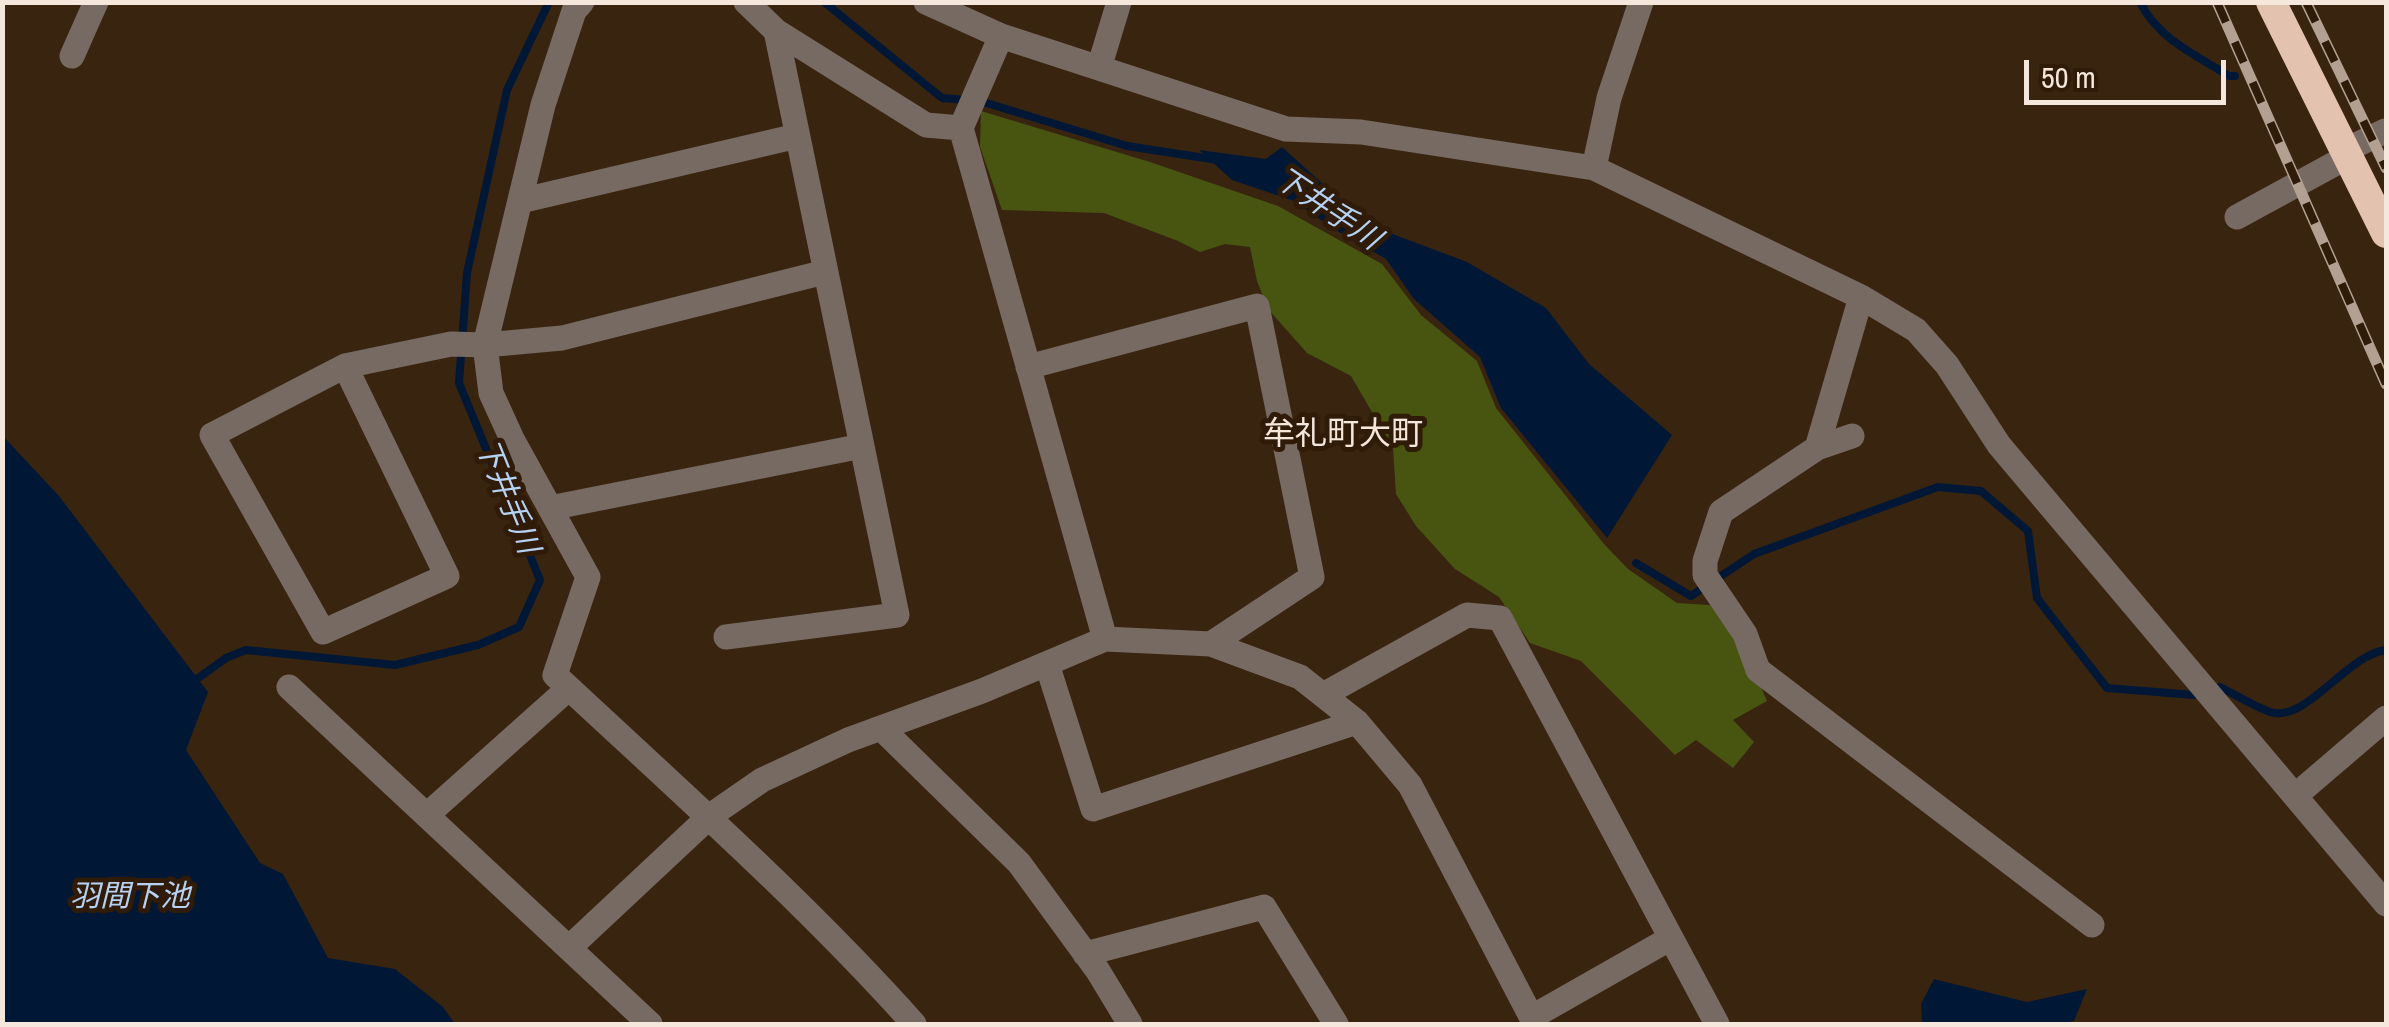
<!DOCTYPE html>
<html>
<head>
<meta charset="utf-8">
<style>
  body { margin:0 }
  #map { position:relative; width:2389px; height:1027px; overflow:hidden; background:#392410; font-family:"Archivo Narrow",sans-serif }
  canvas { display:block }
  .frame { position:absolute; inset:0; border:5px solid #f5e7db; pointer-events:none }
  .scale { position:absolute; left:2024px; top:60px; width:202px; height:45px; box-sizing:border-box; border:5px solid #f5e7db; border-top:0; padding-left:12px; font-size:30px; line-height:35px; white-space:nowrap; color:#f5e7db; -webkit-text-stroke:8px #2f1b07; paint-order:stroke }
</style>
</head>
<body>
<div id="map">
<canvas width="2389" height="1027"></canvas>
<div class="frame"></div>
<div class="scale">50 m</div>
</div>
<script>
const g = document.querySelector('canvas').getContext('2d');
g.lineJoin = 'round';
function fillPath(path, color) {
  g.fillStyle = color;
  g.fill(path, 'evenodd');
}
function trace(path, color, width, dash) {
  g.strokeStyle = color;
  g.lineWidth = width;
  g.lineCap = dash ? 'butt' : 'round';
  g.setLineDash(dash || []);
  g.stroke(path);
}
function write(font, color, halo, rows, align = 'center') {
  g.font = font + ' "Archivo Narrow","Noto Sans JP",sans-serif';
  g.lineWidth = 10;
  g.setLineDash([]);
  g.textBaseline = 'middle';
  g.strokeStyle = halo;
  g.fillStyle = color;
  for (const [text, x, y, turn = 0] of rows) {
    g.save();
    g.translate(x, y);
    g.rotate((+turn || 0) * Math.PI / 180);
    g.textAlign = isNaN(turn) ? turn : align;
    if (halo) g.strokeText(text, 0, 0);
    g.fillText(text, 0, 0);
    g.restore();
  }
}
fillPath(new Path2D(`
  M981 111 1150 162 1278 206 1382 264 1421 315 1477 361 1496 408 1604 544 1628 569 1677 603 1710 605 1741 641 1767 701 1733 720 1754 742 1733 768 1696 740 1675 755 1581 661 1530 643 1499 597 1455 569 1416 526 1396 494 1393 448 1351 376 1307 353 1268 309 1257 281 1250 247 1225 244 1200 252 1178 241 1104 213 1002 210 980 147Z`), '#475511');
fillPath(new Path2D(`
  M1282 147 1345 204 1390 233 1467 262 1546 308 1589 364 1672 435 1607 538 1501 408 1480 357 1414 299 1386 259 1334 229 1294 201 1232 180 1199 150 1266 159Z
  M2 435 59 496 208 692 186 750 260 863 283 874 328 958 395 969 443 1007 455 1024H3Z
  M1934 979 2027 1002 2087 989 2074 1021 2057 1024H1922L1921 1004Z`), '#001836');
trace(new Path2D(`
  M824 2 942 98 966 100
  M2140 2C2158 39 2196 55 2229 76H2235
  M980 101 1127 146 1218 160
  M1636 563 1691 596 1754 554 1938 487 1981 491 2028 531 2037 598 2107 688 2194 695
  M190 684 226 658 246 650 395 665 478 645 519 627 540 580 459 383 467 273 507 90 549 2
  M2220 687C2236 695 2253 706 2270 712 2307 723 2346 655 2386 650`), '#001836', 8);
trace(new Path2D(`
  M582 2 574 11 543 105 485 345 491 393 512 439 588 577 555 675C677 789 803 900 914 1024
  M746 2 776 31 926 125 961 128
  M926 2 1001 36 1286 129 1361 132 1594 168 1861 297 1916 330 1947 365 1999 445 2386 904
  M1001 36 961 128 1105 639
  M72 56 96 2
  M1099 68 1119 2
  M2344 151 2385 131 2386 133
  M1594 168 1609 98 1641 2
  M520 201 797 136
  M2237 217 2347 157
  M345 366 447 576 323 632 212 435 345 366 451 344 485 345 562 338 825 272
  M1028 367 1257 306 1312 577 1211 644
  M1852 436 1817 448 1721 512 1705 561V575L1745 634 1758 670 2092 925
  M1817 448 1861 297
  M550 508 862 446
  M726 637 897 615 776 31
  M1047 664 1093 809 1357 722
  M289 687 650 1024
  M1323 695 1467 615 1500 618 1717 1024
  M881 728 1019 863 1098 971 1130 1024
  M2295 796 2386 718
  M428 814 569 688
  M570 947 710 816 762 780 848 740 982 691 1105 639 1211 644 1300 677 1357 722 1410 785 1535 1024
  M1085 954 1264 907 1336 1024
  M1532 1017 1671 938`), '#776a62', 25);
trace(new Path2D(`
  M2271 2 2386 233`), '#e3c3b0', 30);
const rail = new Path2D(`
  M2217 2 2386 384
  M2306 2 2386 168`);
trace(rail, '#b2a192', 11);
trace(rail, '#2f1b07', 8, [22]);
write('italic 30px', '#b5d1f4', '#2f1b07', [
  ["下井手川",1327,210,34],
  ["下井手川",506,497,68],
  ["羽間下池",130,898]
]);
write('32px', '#f5e7db', '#2f1b07', [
  ["牟礼町大町",1343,435]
]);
</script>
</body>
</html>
